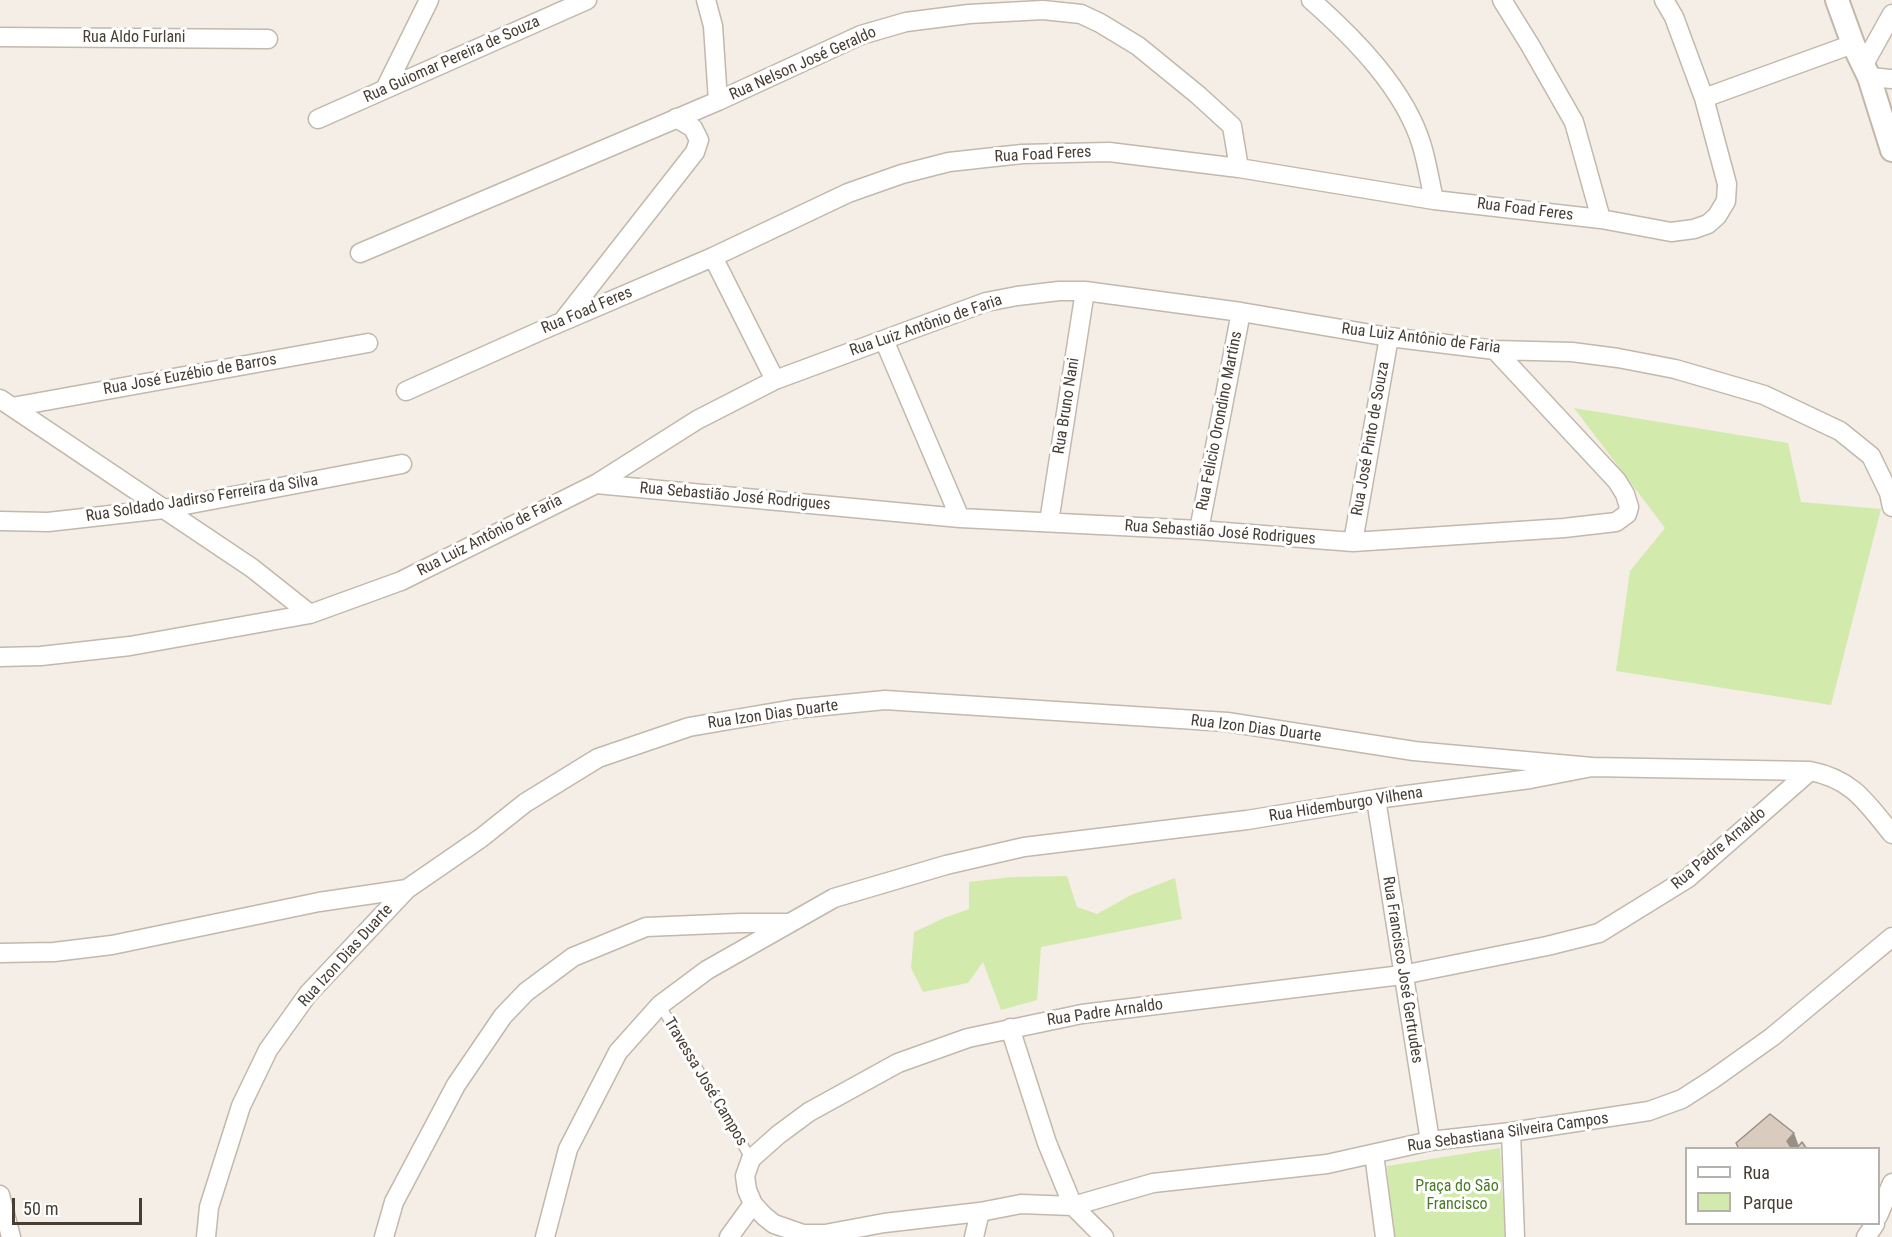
<!DOCTYPE html>
<html>
<head>
<meta charset="utf-8">
<style>
  body { margin:0 }
  #map { position:relative; width:1892px; height:1237px; overflow:hidden; background:#f4eee6; font-family:"Roboto Condensed",sans-serif }
  canvas { display:block }
  .legend { position:absolute; left:1685px; top:1147px; width:195px; height:78px; box-sizing:border-box; background:#fff; border:2px solid #b5b2ae; margin:0; padding:8px 10px; list-style:none; font-size:18px; color:#473e35 }
  .legend li { display:flex; align-items:center; gap:12px; height:30px }
  .legend b { width:30px; border:2px solid #b5b2ae }
  .scale { position:absolute; left:12px; top:1198px; width:130px; height:27px; box-sizing:border-box; border:3px solid #473e35; border-top:0; padding-left:8px; font-size:18px; line-height:21px; white-space:nowrap; color:#473e35; -webkit-text-stroke:4px #fff; paint-order:stroke }
</style>
</head>
<body>
<div id="map">
<canvas width="1892" height="1237"></canvas>
<ul class="legend">
<li><b style="height:8px;background:#fff"></b>Rua</li>
<li><b style="height:16px;background:#d3eaad"></b>Parque</li>
</ul>
<div class="scale">50 m</div>
</div>
<script>
const g = document.querySelector('canvas').getContext('2d');
g.lineJoin = 'round';
function fillPath(path, color) {
  g.fillStyle = color;
  g.fill(path, 'evenodd');
}
function trace(path, color, width, dash) {
  g.strokeStyle = color;
  g.lineWidth = width;
  g.lineCap = dash ? 'butt' : 'round';
  g.setLineDash(dash || []);
  g.stroke(path);
}
function write(font, color, halo, rows, align = 'center') {
  g.font = font + ' "Roboto Condensed",sans-serif';
  g.lineWidth = 6;
  g.setLineDash([]);
  g.textBaseline = 'middle';
  g.strokeStyle = halo;
  g.fillStyle = color;
  for (const [text, x, y, turn = 0] of rows) {
    g.save();
    g.translate(x, y);
    g.rotate((+turn || 0) * Math.PI / 180);
    g.textAlign = isNaN(turn) ? turn : align;
    if (halo) g.strokeText(text, 0, 0);
    g.fillText(text, 0, 0);
    g.restore();
  }
}
fillPath(new Path2D(`
  M1574 408 1788 443 1801 502 1881 509 1831 705 1616 671 1630 571 1665 528Z
  M1067 876 1077 907 1097 914 1131 895 1175 878 1182 919 1041 947 1037 1000 1001 1010 983 962 968 983 923 992 911 968 914 932 944 918 969 909V882L1011 877Z
  M1500 1148 1505 1237H1393L1387 1166Z`), '#d3eaad');
const service = new Path2D(`
  M660 1005 751 1159`);
const minor = new Path2D(`
  M706 0 713 26 718 101
  M1311 0C1354 38 1405 89 1422 146 1427 163 1430 182 1434 200
  M1502 0 1530 45 1574 122 1601 219
  M0 37 268 39
  M1863 66 1892 14
  M1869 77 1892 79
  M385 89 429 0
  M1704 98 1853 44
  M318 119 587 0
  M360 253 718 101 861 35 906 22 969 14 1043 10 1081 14 1100 23 1138 46 1198 95 1232 126 1239 168
  M713 257 775 380
  M565 318 695 152 699 140 693 128 676 118
  M884 340 960 518
  M406 391 538 332 713 257 848 193 902 174 949 162 1022 154 1109 152 1239 168 1434 200 1601 219 1671 232 1694 229 1708 224 1717 216 1726 201 1727 184 1704 98 1674 17 1664 0
  M0 399 252 568 310 614
  M12 407 368 343
  M596 484 960 518 1199 530 1353 542 1564 528 1616 522 1627 514 1629 507 1625 494 1617 481 1495 350
  M0 521 48 522 164 509 402 464
  M1049 522 1085 291
  M1199 530 1241 312
  M1353 542 1389 337
  M0 657 41 656 130 646 310 614 401 581 596 484 697 420 775 380 986 302 1017 296 1059 291H1085L1241 312 1389 337 1495 350 1572 352 1618 358 1675 369 1764 395 1840 431 1871 456 1889 493 1892 507
  M1810 771 1688 878 1599 933 1547 946 1402 975 1082 1014 968 1038 898 1063 809 1112 778 1135 751 1159 745 1176 747 1190 753 1204 764 1216 774 1224 803 1234H825L884 1223 980 1212 1021 1204 1073 1206 1153 1183 1327 1164 1430 1141 1511 1132 1649 1111 1682 1099 1713 1079 1772 1037 1892 937
  M1376 799 1430 1141
  M0 953 54 952 112 945 319 902 407 889
  M1010 1028 1047 1143 1073 1206 1104 1237
  M1511 1132 1515 1237
  M1374 1154 1385 1237
  M0 1195 11 1237
  M1878 1216 1892 1183
  M206 1237 209 1207 241 1106 268 1050 308 994 407 889 481 838 525 803 598 758 689 727 794 709 885 700 1227 722 1414 751 1592 767
  M384 1237 394 1202 456 1085 503 1016 526 992 573 957 646 927 740 923H787
  M545 1237 568 1149 618 1052 660 1005 707 970 834 898 946 865 1024 847 1247 820 1376 799 1530 779 1592 767 1810 771C1852 779 1866 802 1892 834
  M729 1237 753 1204
  M974 1237 980 1212
  M1866 1237 1875 1224`);
const tertiary = new Path2D(`
  M1837 0 1853 44 1869 77 1892 150`);
trace(service, '#c2b8ab', 12);
trace(minor, '#c2b8ab', 21);
trace(tertiary, '#c2b8ab', 26);
trace(service, '#fff', 9);
trace(minor, '#fff', 18);
trace(tertiary, '#fff', 22);
fillPath(new Path2D(`
  M1794 1133 1800 1149H1790L1787 1141Z`), '#988f85');
const building = new Path2D(`
  M1770 1114 1794 1133 1787 1141 1792 1149H1739L1736 1143Z
  M1802 1142 1807 1149H1796Z`);
fillPath(building, '#d9ccbe');
trace(building, '#988f85', 1.5);
write('16px', '#473e35', '#fff', [
  ["Rua Aldo Furlani",134,38],
  ["Rua Guiomar Pereira de Souza",452,60,-24],
  ["Rua Nelson José Geraldo",803,64,-24],
  ["Rua Foad Feres",1043,155,-3],
  ["Rua Foad Feres",1525,210,7],
  ["Rua Foad Feres",587,311,-23],
  ["Rua Luiz Antônio de Faria",926,326,-19],
  ["Rua Luiz Antônio de Faria",1421,339,7],
  ["Rua José Euzébio de Barros",190,375,-10],
  ["Rua Bruno Nani",1067,406,-81],
  ["Rua Felicio Orondino Martins",1220,421,-79],
  ["Rua José Pinto de Souza",1371,439,-80],
  ["Rua Sebastião José Rodrigues",735,497,5],
  ["Rua Soldado Jadirso Ferreira da Silva",202,499,-9],
  ["Rua Sebastião José Rodrigues",1220,533,4],
  ["Rua Luiz Antônio de Faria",490,536,-27],
  ["Rua Izon Dias Duarte",773,715,-8],
  ["Rua Izon Dias Duarte",1256,729,7],
  ["Rua Hidemburgo Vilhena",1346,805,-9],
  ["Rua Padre Arnaldo",1719,849,-40],
  ["Rua Izon Dias Duarte",346,956,-48],
  ["Rua Francisco José Gertrudes",1402,970,81],
  ["Rua Padre Arnaldo",1105,1013,-8],
  ["Travessa José Campos",705,1082,59],
  ["Rua Sebastiana Silveira Campos",1508,1133,-8]
]);
write('16px', '#4c7b26', '#fff', [
  ["Praça do São",1457,1187],
  ["Francisco",1457,1205]
]);
</script>
</body>
</html>
